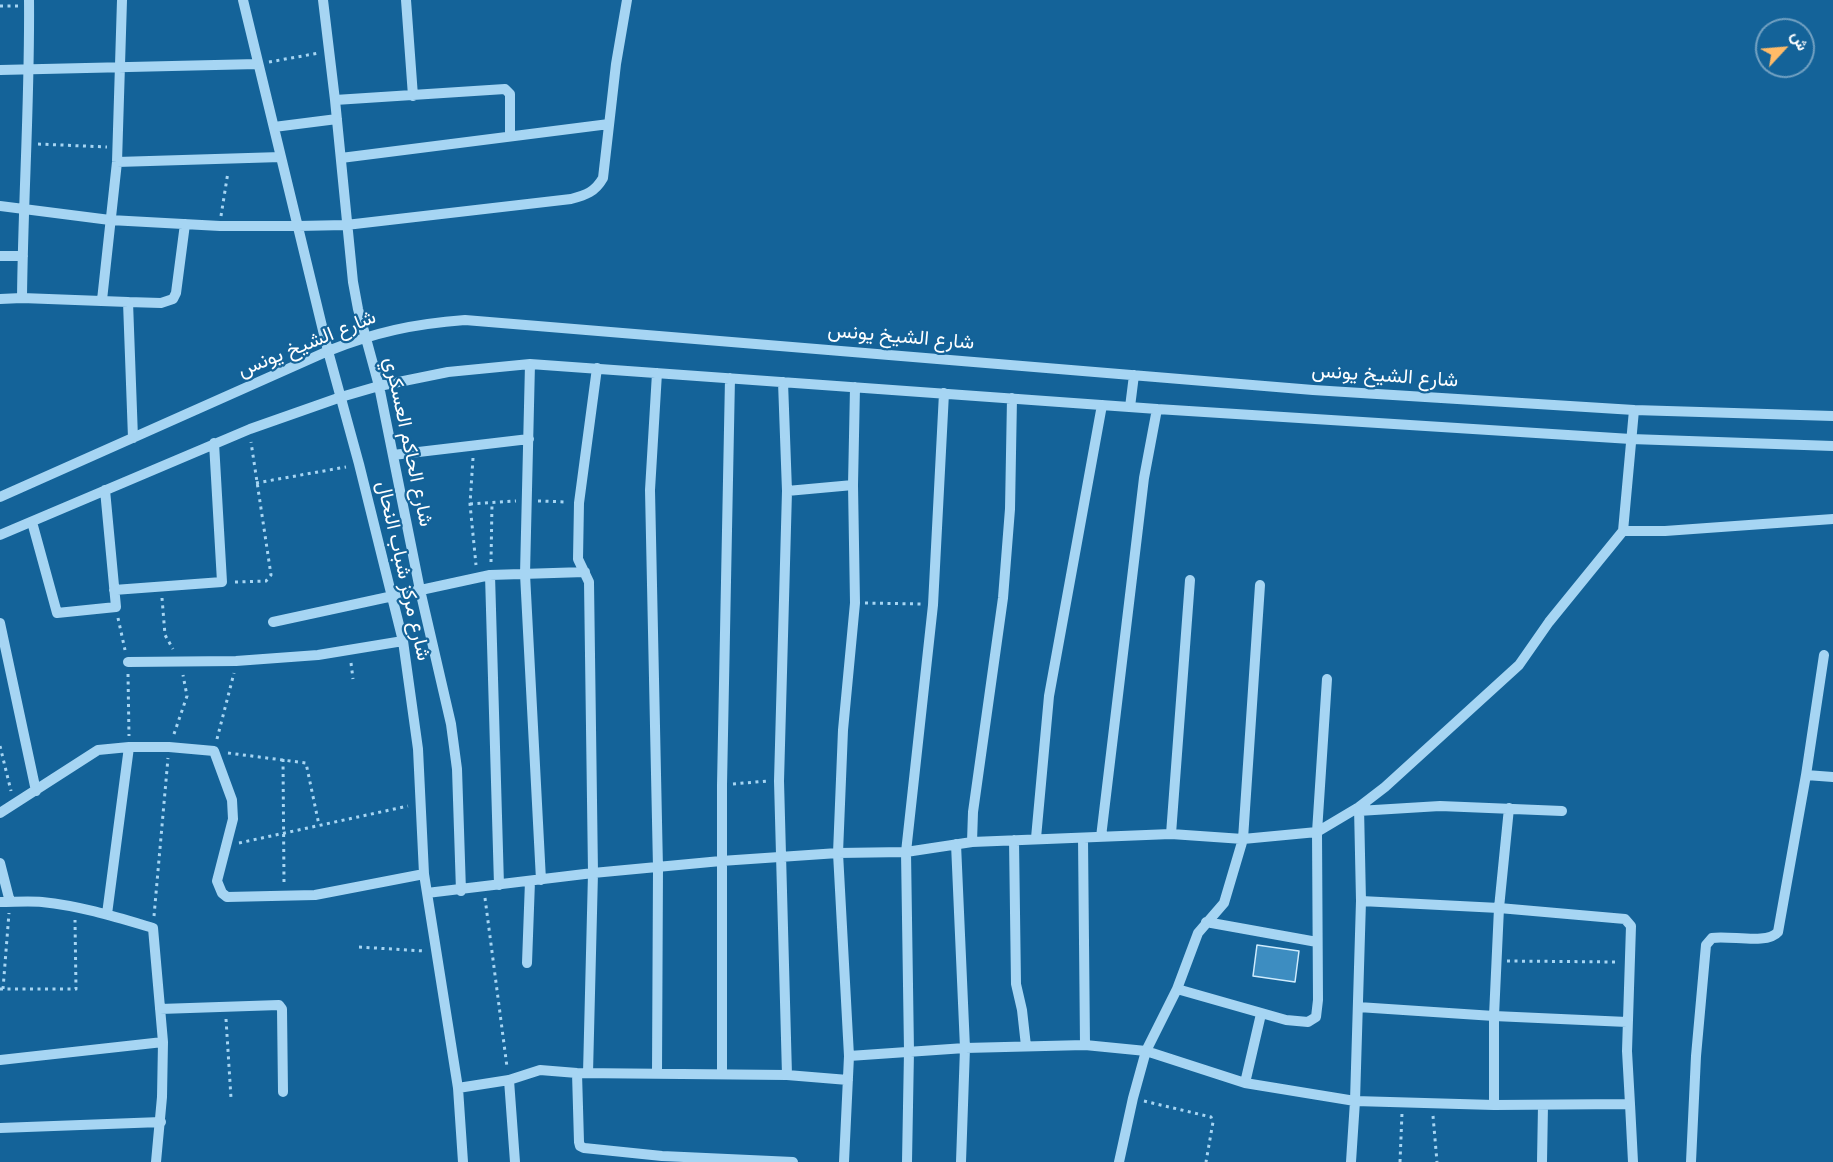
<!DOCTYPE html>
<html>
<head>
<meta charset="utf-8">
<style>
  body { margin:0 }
  #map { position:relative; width:1833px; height:1162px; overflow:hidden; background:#146399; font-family:"Fira Sans",Vazirmatn,sans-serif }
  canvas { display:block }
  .north { position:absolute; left:1755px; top:18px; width:60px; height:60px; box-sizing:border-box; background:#146399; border:2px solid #72a1c2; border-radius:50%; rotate:64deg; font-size:16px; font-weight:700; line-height:24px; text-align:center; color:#fff }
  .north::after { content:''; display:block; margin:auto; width:21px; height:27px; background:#ffbb68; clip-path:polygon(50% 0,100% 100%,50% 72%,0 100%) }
</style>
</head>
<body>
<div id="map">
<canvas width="1833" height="1162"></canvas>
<div class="north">ش</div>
</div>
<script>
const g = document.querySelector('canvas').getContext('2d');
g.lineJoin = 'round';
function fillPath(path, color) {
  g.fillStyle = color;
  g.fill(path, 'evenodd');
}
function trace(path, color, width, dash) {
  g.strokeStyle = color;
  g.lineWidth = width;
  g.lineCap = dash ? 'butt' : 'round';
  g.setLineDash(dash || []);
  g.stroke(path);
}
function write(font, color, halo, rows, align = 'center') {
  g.font = font + ' "Fira Sans",Vazirmatn,sans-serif';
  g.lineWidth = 4.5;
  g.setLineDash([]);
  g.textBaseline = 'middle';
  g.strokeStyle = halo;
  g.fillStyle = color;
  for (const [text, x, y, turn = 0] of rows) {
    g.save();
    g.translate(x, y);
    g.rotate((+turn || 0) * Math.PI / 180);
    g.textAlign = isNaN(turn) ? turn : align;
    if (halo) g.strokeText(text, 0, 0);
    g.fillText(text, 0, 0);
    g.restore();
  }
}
const building = new Path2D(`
  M1257 945 1299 951 1295 982 1253 976Z`);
fillPath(building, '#3d8dc1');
trace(building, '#ceebfd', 1.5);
trace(new Path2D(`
  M0 6H19
  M269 62 319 53
  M38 144 107 147
  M221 216 228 172
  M473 458 470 504 476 565
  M256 483 346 467
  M538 501 567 502
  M470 504 516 501
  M491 562 492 504
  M235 582 266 581 271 575 251 442
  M162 598 165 635 173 649
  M865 603 922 604
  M118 618 125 650
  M351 663 353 679
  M128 674 129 736
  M174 734 187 696 183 675
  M217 739 234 673
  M0 746 11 791
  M228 753 306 763 319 825
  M283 759 284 883
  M733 784 768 781
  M239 843 408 806
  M485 898 507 1067
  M154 916 168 758
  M359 947 424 951
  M1507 961 1618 962
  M0 989H76L75 920
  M3 989 9 913
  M226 1019 231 1098
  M1144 1101 1211 1117 1213 1122 1206 1162
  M1433 1116 1437 1162
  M1400 1162 1402 1113`), '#a6d5f3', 3, [3, 4.5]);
trace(new Path2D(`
  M243 0 328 351 359 464 403 641 418 749 424 874 458 1088 463 1162
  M323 0 335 100 353 282 358 309 379 386 420 590 451 724 457 769 461 891
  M406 0 413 96
  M0 70 258 64
  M335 100 505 89 510 94V136
  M274 127 337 119
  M341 158 609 124
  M117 162 281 157
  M0 206 110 220 220 226H298L346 225 571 199C586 195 595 192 603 178L616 64 627 0
  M0 256H23
  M22 298C23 199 30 100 29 0
  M0 299 22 298 128 302 133 438
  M102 300 117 162 122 0
  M128 302 161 303 173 299 176 293 185 224
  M530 364 525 574 541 880
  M657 373 650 490 658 868 657 1074
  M783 382 787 491 779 781 787 1075
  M1130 407 1134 375
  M393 455 529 439
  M787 491 853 485
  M0 497 328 351C376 332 413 324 465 320L1313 390 1634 410 1833 416
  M32 522 57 613 116 607 105 490
  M1623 531H1665L1833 519
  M0 535 250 429 341 397 379 386 448 372 530 364 1157 409 1631 439 1833 446
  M490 575 499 885
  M114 590 222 582 214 443
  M273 622 490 575 585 572
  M0 623 36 791
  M128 662 236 661 318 655 403 641
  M1806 775 1833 777
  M1358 811 1440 806 1562 811
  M0 813 98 750 129 747H169L214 751 232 800 233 819 217 881 222 893 227 897 315 895 424 874
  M1171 834 1190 580
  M1101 837 1144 478 1157 409
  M1036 838 1049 696 1102 405
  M1083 838 1085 1045
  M1014 840 1016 984 1022 1010 1026 1046
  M972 842 973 812 1003 598 1010 509 1012 398
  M956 844 965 1048 961 1162
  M0 863 10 902
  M427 893 593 873 721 861 838 853 906 852 972 842 1171 834 1243 839 1317 832 1359 807 1385 787 1519 665 1549 622 1623 531 1634 410
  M1361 901 1499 908 1625 919 1631 926 1627 1051 1630 1104
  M0 902C14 902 29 901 42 902 81 906 116 917 153 928L163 1042 162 1097 156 1162
  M107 914 129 747
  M1206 922 1317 942
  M527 963 530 881
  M1177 989 1286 1020 1308 1022 1316 1017 1318 1000 1317 832 1327 679
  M1358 1007 1494 1016 1627 1022
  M160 1009 279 1005 282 1009 283 1092
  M849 1056 965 1048 1085 1045 1146 1051 1245 1083 1355 1101 1494 1105 1630 1104 1633 1162
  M0 1060 163 1042
  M577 1073 579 1142 580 1146 584 1148 662 1156 793 1162
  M588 1073 593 873 589 582 578 559 579 503 597 368
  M722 1074V785L730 378
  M509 1080 515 1162
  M1245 1083 1261 1014
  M458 1088 509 1080 540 1070 577 1073 787 1075 848 1080
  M1494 1105V1016L1499 908 1509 808
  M0 1128 161 1122
  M844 1162 849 1056 838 853 843 730 855 603 853 485 855 387
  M907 1162 909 1051 906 852 933 605 944 393
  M1119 1162 1133 1098 1146 1051 1177 989 1198 933 1224 903 1243 839 1260 585
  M1351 1162 1355 1101 1361 901 1359 807
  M1542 1162 1543 1105
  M1691 1162 1696 1056 1706 945 1712 938C1730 935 1767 945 1778 932L1806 775 1824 655`), '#a6d5f3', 10);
write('20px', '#fff', '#146399', [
  ["شارع الشيخ يونس",901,337,5],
  ["شارع الشيخ يونس",307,344,-22],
  ["شارع الشيخ يونس",1385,376,4],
  ["شارع الحاكم العسكري",408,442,78],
  ["شارع مركز شباب النحال",403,571,77]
]);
</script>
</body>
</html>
